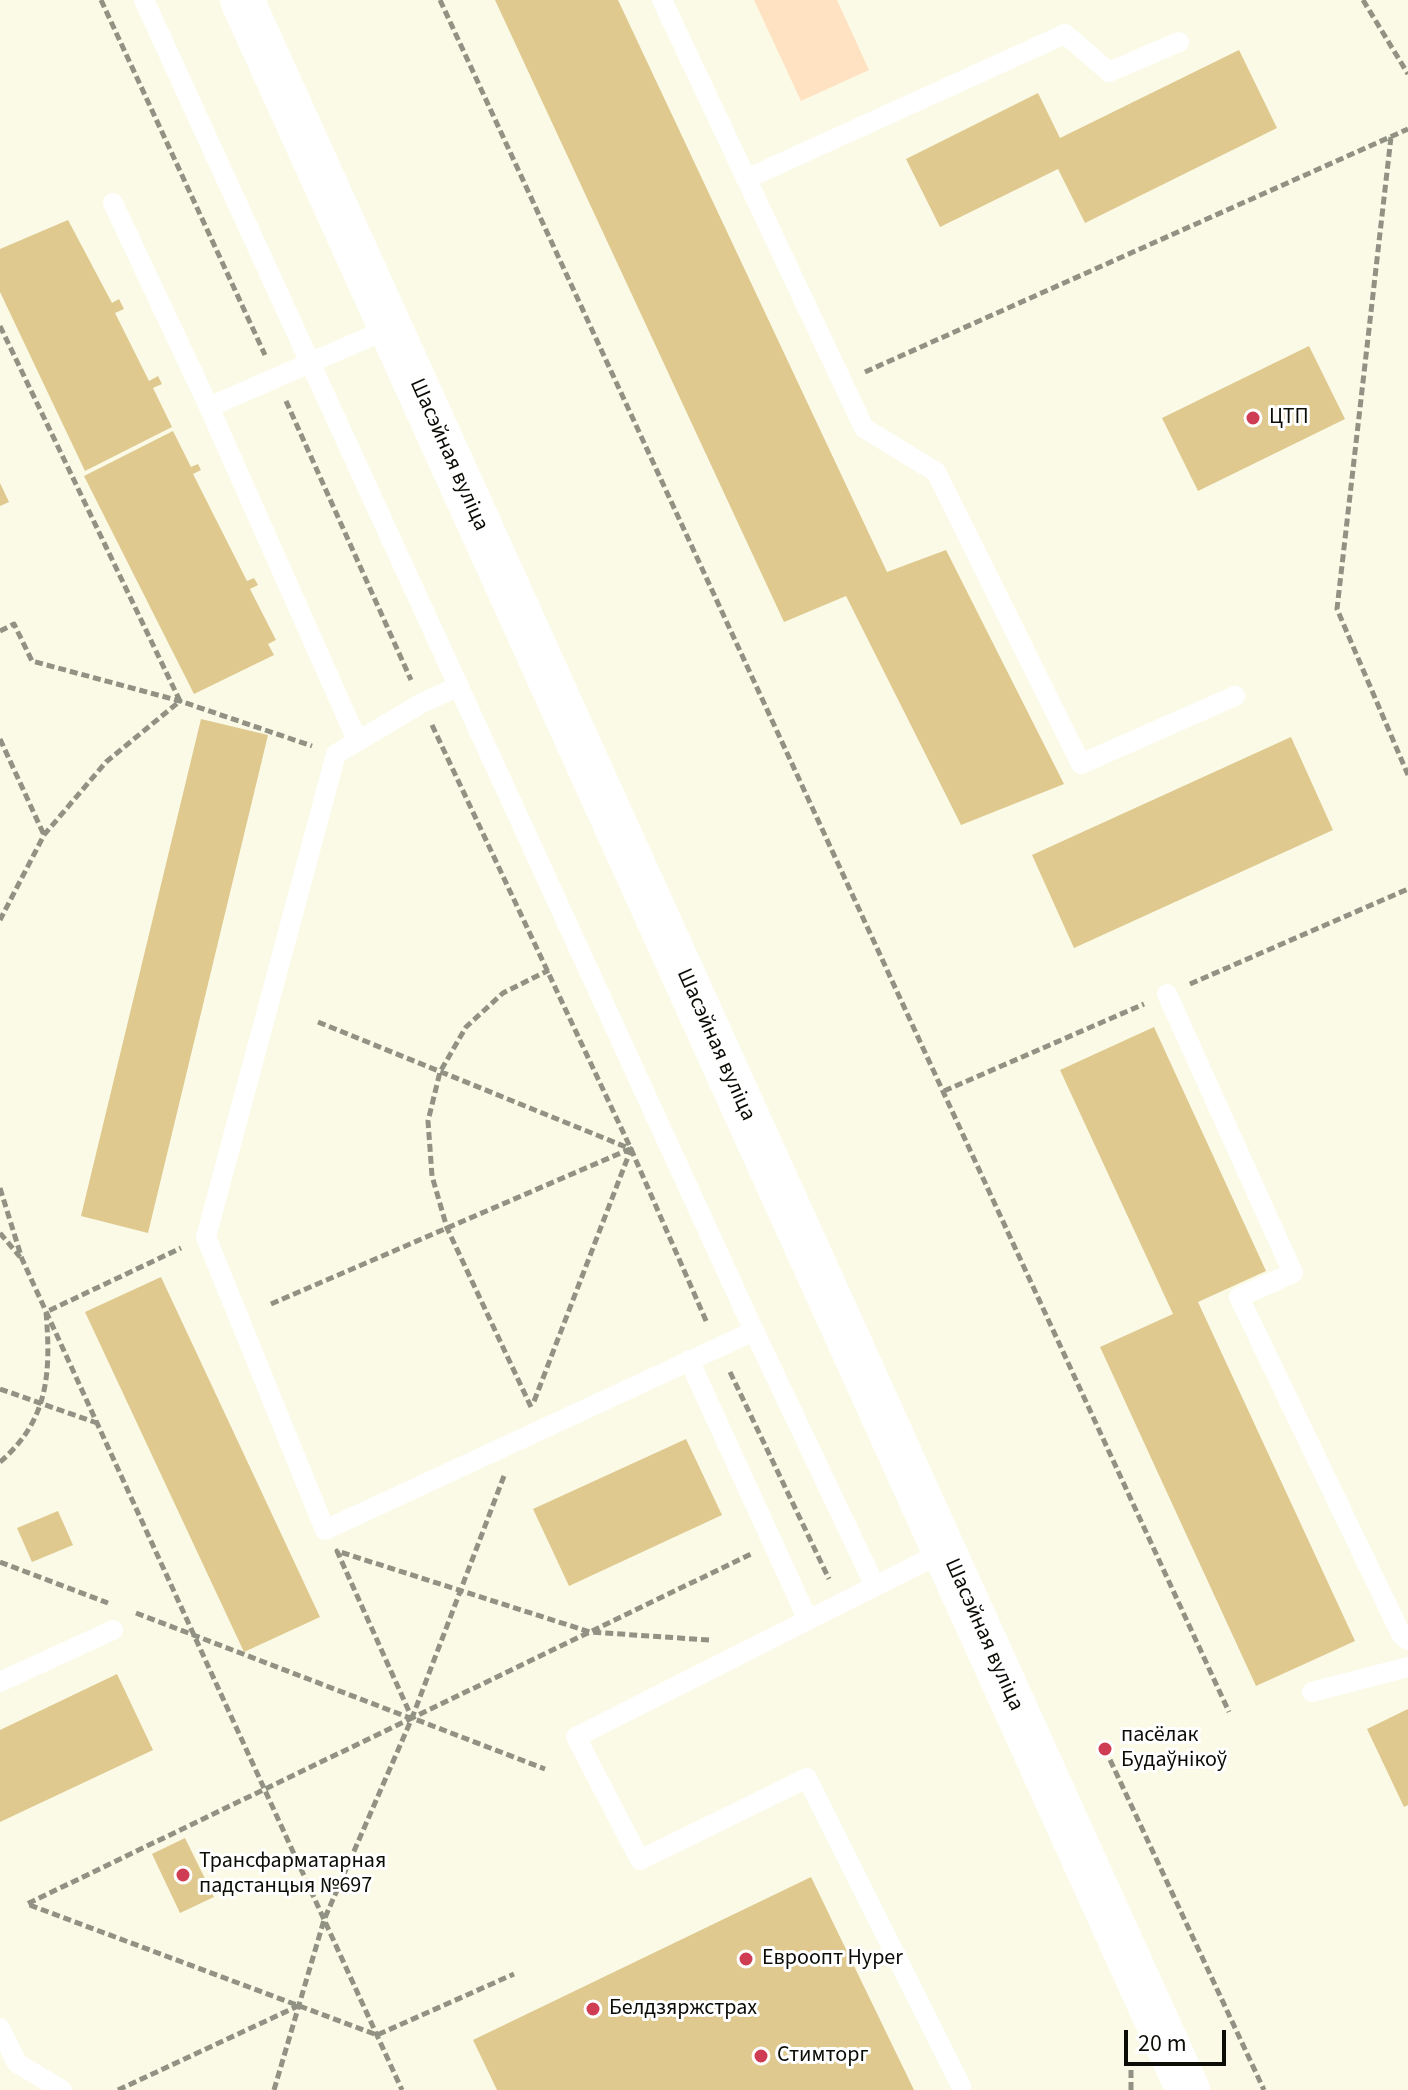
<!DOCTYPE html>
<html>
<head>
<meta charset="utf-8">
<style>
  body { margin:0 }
  #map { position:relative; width:1408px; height:2090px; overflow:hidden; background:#fafae6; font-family:"Source Sans 3",sans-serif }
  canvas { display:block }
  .scale { position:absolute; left:1124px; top:2030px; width:102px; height:36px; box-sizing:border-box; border:4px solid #0d0d07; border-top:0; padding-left:10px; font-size:24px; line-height:28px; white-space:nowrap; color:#0d0d07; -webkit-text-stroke:6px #fff; paint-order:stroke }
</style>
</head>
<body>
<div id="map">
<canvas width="1408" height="2090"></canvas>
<div class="scale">20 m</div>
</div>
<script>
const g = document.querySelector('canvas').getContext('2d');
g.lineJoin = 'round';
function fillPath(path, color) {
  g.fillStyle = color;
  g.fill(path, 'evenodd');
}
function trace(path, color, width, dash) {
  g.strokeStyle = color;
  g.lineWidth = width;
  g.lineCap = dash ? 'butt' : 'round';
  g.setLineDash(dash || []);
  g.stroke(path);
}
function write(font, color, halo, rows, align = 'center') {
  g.font = font + ' "Source Sans 3",sans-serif';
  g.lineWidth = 6;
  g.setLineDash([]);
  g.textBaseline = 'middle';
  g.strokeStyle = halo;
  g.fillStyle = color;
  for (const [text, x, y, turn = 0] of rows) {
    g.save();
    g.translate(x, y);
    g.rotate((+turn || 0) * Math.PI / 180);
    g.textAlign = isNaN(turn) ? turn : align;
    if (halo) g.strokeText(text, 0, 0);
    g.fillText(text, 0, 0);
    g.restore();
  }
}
fillPath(new Path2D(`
  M754 0H837L869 70 801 101Z`), '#fee2c1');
fillPath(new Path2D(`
  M495 0H618L887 572 946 550 1064 784 961 825 846 596 784 622Z
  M1239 50 1277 128 1085 223 1058 169 940 227 906 159 1038 93 1060 138Z
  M68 220 112 303 119 299 124 309 115 313 149 381 158 376 162 384 153 388 172 427 85 471 0 292V249Z
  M1309 346 1345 419 1198 491 1162 418Z
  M173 431 191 467 198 464 201 470 193 474 247 581 254 578 258 585 250 589 276 640 268 644 274 655 194 694 84 476Z
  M0 483 9 502 0 506Z
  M201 719 268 735 148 1233 81 1216Z
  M1291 737 1333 830 1074 948 1032 855Z
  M1154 1027 1266 1271 1198 1302 1355 1641 1256 1686 1100 1347 1173 1314 1060 1070Z
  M161 1277 320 1617 244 1652 85 1312Z
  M686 1439 722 1515 569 1586 533 1509Z
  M58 1511 73 1545 32 1562 17 1528Z
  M117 1674 153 1750 0 1822V1730Z
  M1408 1709V1805L1404 1807 1367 1729Z
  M185 1838 214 1897 180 1913 152 1854Z
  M811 1877 914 2090H497L473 2040Z`), '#dfc98f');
trace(new Path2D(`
  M101 0 265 355
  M440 0 1229 1712
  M1363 0 1408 74
  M1391 137 1337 609 1408 775
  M0 326 180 701 106 762 44 835 0 920
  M865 372 1408 129
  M286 401 411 680
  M0 631 14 624 32 661 180 701 312 746
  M432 725 631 1149 707 1323
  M0 739 44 835
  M1190 984 1408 889
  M318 1022 631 1149 533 1404
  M944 1091 1144 1004
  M0 1188 22 1259 402 2090
  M0 1233 20 1257
  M271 1304 630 1149
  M730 1372 829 1579
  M0 1389 97 1423
  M531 1407 447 1228 432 1176 428 1121 440 1072 466 1027 503 993 549 970
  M0 1462C49 1420 51 1372 46 1312L181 1248
  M504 1476 412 1718 545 1769
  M0 1562 108 1603
  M136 1613 410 1718
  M709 1640 590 1632 337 1551 412 1718 751 1554
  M1105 1749 1264 2090
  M118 2090 298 2006
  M274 2090 324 1920 412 1718 27 1904 377 2035 514 1974
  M1131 2090V2063`), '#929284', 5, [8, 4]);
trace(new Path2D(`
  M144 0 754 1331 875 1586
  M662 0 864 428 936 472 1081 764 1235 696
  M746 179 1065 34 1109 72 1179 42
  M113 203 209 407 390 328
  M209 407 357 740
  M459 686 422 703 336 754 206 1237 325 1530 754 1331
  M1167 994 1293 1273 1239 1297 1401 1634 1408 1640
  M689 1360 808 1620
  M945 1551 576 1737 640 1860 807 1778 961 2086
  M0 1682 113 1630
  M1312 1692 1408 1667
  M0 2028 17 2063 62 2090`), '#fff', 20);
trace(new Path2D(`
  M242 0 1188 2090`), '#fff', 44);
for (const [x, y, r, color] of [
  [1253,418,8,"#ce3d54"],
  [1105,1749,8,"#ce3d54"],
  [183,1875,8,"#ce3d54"],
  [746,1959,8,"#ce3d54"],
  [593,2009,8,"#ce3d54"],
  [761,2056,8,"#ce3d54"]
]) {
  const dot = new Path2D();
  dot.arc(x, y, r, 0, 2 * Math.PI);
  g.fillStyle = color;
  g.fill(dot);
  trace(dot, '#fff', 3);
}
write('22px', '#0d0d07', '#fff', [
  ["ЦТП",1269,418],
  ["пасёлак",1121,1736],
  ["Будаўнікоў",1121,1761],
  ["Трансфарматарная",199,1862],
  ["падстанцыя №697",199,1887],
  ["Евроопт Hyper",762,1959],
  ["Белдзяржстрах",609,2009],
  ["Стимторг",777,2056]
], 'left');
write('22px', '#0d0d07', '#fff', [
  ["Шасэйная вуліца",448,455,66],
  ["Шасэйная вуліца",715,1045,66],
  ["Шасэйная вуліца",983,1635,66]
]);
</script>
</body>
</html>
